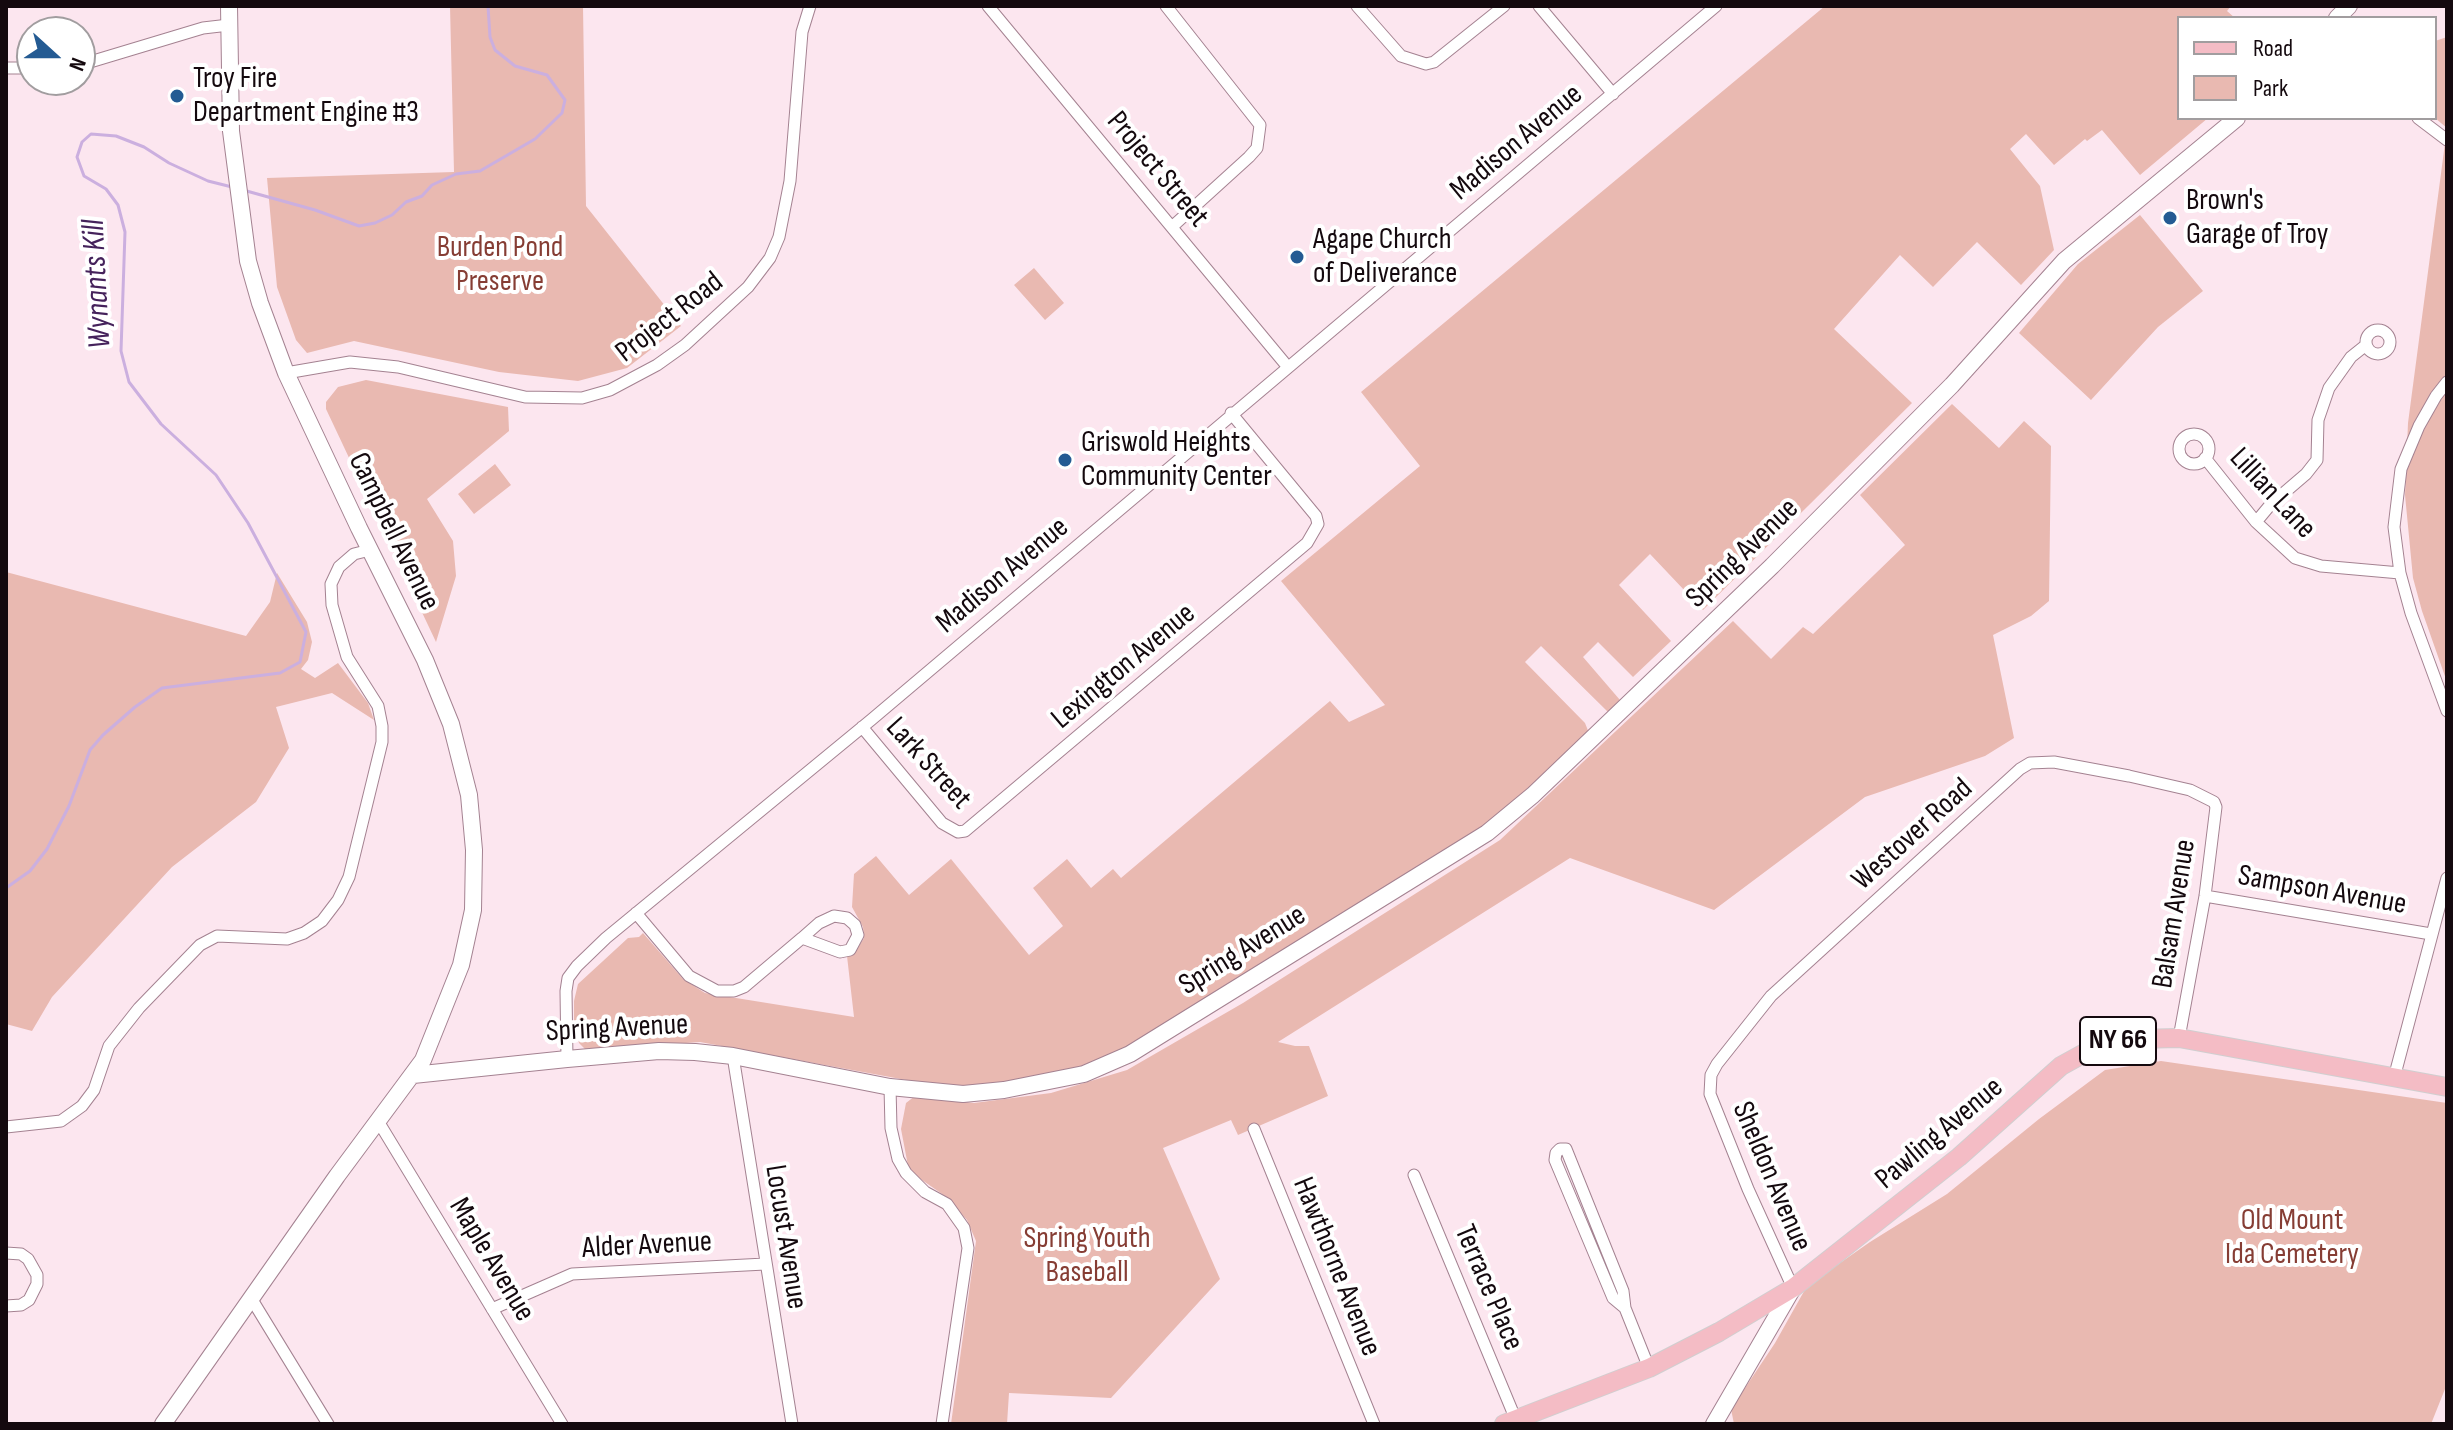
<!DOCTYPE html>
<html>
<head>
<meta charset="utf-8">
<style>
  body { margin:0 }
  #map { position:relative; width:2453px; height:1430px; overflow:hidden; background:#fce6ef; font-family:"Sofia Sans Condensed",sans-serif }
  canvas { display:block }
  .frame { position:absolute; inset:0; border:8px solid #14090e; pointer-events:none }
  .legend { position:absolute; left:2177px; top:16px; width:260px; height:104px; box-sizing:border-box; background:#fff; border:2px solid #a19d9f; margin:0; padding:10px 14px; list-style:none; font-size:24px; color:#14090e }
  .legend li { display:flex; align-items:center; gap:16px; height:40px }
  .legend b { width:40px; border:2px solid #a19d9f }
  .north { position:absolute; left:16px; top:16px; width:80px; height:80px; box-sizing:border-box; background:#fff; border:2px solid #a19d9f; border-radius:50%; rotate:111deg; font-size:22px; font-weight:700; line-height:32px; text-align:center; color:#14090e }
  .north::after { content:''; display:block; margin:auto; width:28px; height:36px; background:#245b93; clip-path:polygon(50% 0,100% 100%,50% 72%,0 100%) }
</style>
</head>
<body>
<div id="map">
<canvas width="2453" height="1430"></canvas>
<div class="frame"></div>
<ul class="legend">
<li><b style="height:10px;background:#f4bcc5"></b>Road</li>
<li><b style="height:22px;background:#e9b9b1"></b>Park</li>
</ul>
<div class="north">N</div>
</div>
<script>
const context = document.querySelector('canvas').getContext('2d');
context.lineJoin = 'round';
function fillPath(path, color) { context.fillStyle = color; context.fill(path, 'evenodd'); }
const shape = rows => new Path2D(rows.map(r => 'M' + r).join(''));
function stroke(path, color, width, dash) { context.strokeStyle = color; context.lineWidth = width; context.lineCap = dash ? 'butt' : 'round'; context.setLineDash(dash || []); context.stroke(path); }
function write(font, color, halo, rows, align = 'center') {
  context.font = font + ' "Sofia Sans Condensed",sans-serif'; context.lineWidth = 8; context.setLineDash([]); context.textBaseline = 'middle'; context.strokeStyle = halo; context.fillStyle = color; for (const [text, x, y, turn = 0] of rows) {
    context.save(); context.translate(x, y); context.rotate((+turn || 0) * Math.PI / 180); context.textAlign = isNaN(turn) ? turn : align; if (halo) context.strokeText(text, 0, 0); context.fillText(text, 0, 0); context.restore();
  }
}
fillPath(shape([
  [450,6,583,6,586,206,681,326,627,368,578,381,499,372,354,341,307,353,296,340,277,287,267,178,454,172],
  [1825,6,2231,6,2227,11,2235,18,2179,18,2179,118,2208,118,2140,175,2102,130,2087,141,2085,139,2054,165,2026,134,2010,149,2040,186,2054,250,2021,285,1977,242,1933,287,1900,255,1834,329,1912,403,1703,610,1650,554,1619,585,1671,641,1633,677,1598,642,1583,657,1620,700,1608,712,1541,646,1525,662,1585,723,1589,733,1487,826,1113,1057,1071,1072,1013,1082,961,1086,928,1084,700,1042,586,1050,579,1043,574,1025,574,1001,578,984,628,938,639,937,643,933,683,979,705,993,854,1017,847,956,854,954,864,938,863,927,852,907,854,874,876,856,909,895,951,859,1029,955,1063,926,1033,888,1067,859,1091,888,1113,869,1121,878,1330,701,1349,722,1385,705,1281,581,1420,466,1361,392],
  [2447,37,2447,682,2422,611,2413,578,2405,495,2408,423,2447,128,2435,118,2435,41],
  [2140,215,2203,291,2158,327,2091,400,2019,333,2078,264],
  [1034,268,1064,303,1045,320,1014,285],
  [366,380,508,407,509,431,427,499,453,541,456,576,436,642,326,409,326,402,338,387],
  [1952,404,1999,448,2024,421,2051,446,2049,601,2031,616,1993,635,2014,738,1985,756,1865,797,1714,910,1570,858,1278,1042,1295,1046,1309,1046,1328,1096,1238,1135,1231,1120,1163,1148,1220,1279,1111,1398,1009,1393,1007,1424,951,1424,976,1241,967,1220,945,1196,909,1171,901,1129,906,1103,915,1096,974,1103,1051,1093,1127,1070,1243,1003,1500,840,1733,621,1771,659,1803,627,1813,634,1905,545,1860,495],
  [495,464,511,485,474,514,458,494],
  [6,572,246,636,270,602,277,573,307,622,312,642,308,660,301,669,315,678,338,663,368,703,374,720,332,693,276,707,289,748,256,802,172,867,52,997,32,1031,6,1024],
  [2161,1061,2447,1103,2447,1384,2431,1424,1734,1424,1731,1409,1775,1343,1807,1286,1870,1242,1947,1194,2039,1119,2105,1070]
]), '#e9b9b1');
stroke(shape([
  [243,190,315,210,359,226,375,223,392,215,406,202,422,196,432,185,456,174,480,171,535,139,562,113,565,100,547,75,515,66,495,50,490,37,488,6],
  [6,888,30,871,47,849,69,806,90,750,103,735,135,707,162,688,280,673,300,662,306,632,248,523,216,475,161,424,129,382,121,351,125,232,118,205,106,189,84,176,77,157,82,142,91,134,116,136,144,147,169,163,208,181,232,187]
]), '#cbafdf', 3);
const street = shape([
  [988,6,1287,366],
  [1166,6,1260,125,1257,148,1249,157,1173,226],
  [1357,6,1401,56,1426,64,1434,62,1504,6],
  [1539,6,1613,94],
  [80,65,203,28,229,25],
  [6,68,32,68],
  [2418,118,2447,140],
  '2366 342a12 12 0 1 1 24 0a12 12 0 1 1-24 0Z',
  [286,373,350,362,398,367,525,397,582,398,610,390,657,365,685,345,748,287,770,258,779,237,790,181,802,32,810,6],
  [2447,382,2436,396,2419,426,2401,469,2394,527,2400,573,2411,613,2447,711],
  '2179 449a15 15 0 1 1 30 0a15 15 0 1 1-30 0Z',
  [2205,458,2256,522,2295,558,2321,566,2400,573],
  [2256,522,2271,504,2306,474,2317,460,2318,420,2329,388,2351,357,2366,345],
  [862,727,942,823,958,832,965,831,1307,543,1318,524,1316,516,1231,413],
  [2205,896,2431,934],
  [636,913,689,976,717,991,734,991,744,987,802,938],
  [834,916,847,918,855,925,858,935,850,950,840,952,802,938,819,923,834,916],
  [733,1056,792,1424],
  [567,1059,566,991,568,978,577,966,606,938,871,720,1716,6],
  [2394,1078,2447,878],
  [890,1087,891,1128,898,1159,906,1173,925,1192,947,1204,964,1228,968,1248,942,1424],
  [378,1121,562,1424],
  [6,1127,61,1121,82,1106,94,1090,109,1046,139,1008,200,945,217,936,287,939,304,933,322,921,338,900,349,877,382,742,382,726,378,706,347,657,332,605,331,584,339,567,354,554,370,550],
  [1254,1129,1374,1424],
  [1414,1175,1516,1420],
  [6,1253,21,1254,28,1259,37,1275,37,1284,29,1300,21,1305,6,1306],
  [1793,1288,1748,1189,1710,1094,1711,1075,1717,1064,1771,996,2020,769,2030,763,2054,762,2129,776,2190,790,2214,802,2216,807,2205,896,2179,1038],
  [251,1298,328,1424],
  [1625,1308,1613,1298,1555,1160,1556,1153,1560,1149,1566,1149,1623,1291,1625,1308,1649,1368],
  [492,1309,572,1274,765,1264]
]);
const secondary = shape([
  [2337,18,2349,6],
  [413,1075,567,1059,659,1051,695,1052,733,1056,890,1087,963,1094,1004,1090,1084,1074,1130,1054,1487,833,1533,795,1772,566,1952,385,2064,261,2237,118],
  [163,1424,337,1176,423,1060,461,965,473,910,474,850,469,795,451,724,425,660,359,528,286,373,260,303,248,261,231,131,229,6],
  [1714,1424,1793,1288]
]);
const primary = shape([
  [1504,1424,1649,1368,1719,1332,1793,1288,1959,1157,2061,1066,2090,1050,2114,1042,2134,1039,2179,1038,2447,1087]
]);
stroke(street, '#a48291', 13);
stroke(secondary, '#a48291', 18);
stroke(primary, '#d0cecf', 20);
stroke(street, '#fff', 11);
stroke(secondary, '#fff', 16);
stroke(primary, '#f4bcc5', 18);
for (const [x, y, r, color] of [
  [177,96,8,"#245b93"],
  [2170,218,8,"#245b93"],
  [1297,257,8,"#245b93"],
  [1065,460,8,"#245b93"]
]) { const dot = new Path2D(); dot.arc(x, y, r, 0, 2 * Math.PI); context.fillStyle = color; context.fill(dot); stroke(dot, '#fff', 3); }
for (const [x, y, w] of [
  [2118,1041,76]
]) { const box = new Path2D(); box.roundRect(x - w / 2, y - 24, w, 48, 6); context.fillStyle = '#fff'; context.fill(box); stroke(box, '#14090e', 2); }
write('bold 28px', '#14090e', null, [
  ["NY 66",2118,1041]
]);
write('30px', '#14090e', '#fff', [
  ["Troy Fire",193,79],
  ["Department Engine #3",193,113],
  ["Brown's",2186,201],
  ["Garage of Troy",2186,235],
  ["Agape Church",1313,240],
  ["of Deliverance",1313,274],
  ["Griswold Heights",1081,443],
  ["Community Center",1081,477]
], 'left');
write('30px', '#14090e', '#fff', [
  ["Madison Avenue",1517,143,-40],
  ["Project Street",1157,170,50],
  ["Project Road",670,318,-38],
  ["Lillian Lane",2272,494,47],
  ["Campbell Avenue",393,532,64],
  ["Spring Avenue",1743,554,-44],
  ["Madison Avenue",1003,576,-40],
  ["Lexington Avenue",1124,667,-40],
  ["Lark Street",928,764,48],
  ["Westover Road",1913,835,-42],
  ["Sampson Avenue",2322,891,10],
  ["Balsam Avenue",2175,914,-81],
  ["Spring Avenue",1243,951,-32],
  ["Spring Avenue",617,1029,-3],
  ["Pawling Avenue",1940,1134,-40],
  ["Sheldon Avenue",1771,1177,67],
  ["Locust Avenue",785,1237,81],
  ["Alder Avenue",647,1246,-3],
  ["Maple Avenue",491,1260,59],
  ["Hawthorne Avenue",1336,1267,68],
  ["Terrace Place",1488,1288,67]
]);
write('30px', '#863d34', '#fff', [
  ["Burden Pond",500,248],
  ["Preserve",500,282],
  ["Old Mount",2292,1221],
  ["Ida Cemetery",2292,1255],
  ["Spring Youth",1087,1239],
  ["Baseball",1087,1273]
]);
write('italic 32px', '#45225b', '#fff', [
  ["Wynants Kill",98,284,-93]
]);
</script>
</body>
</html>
